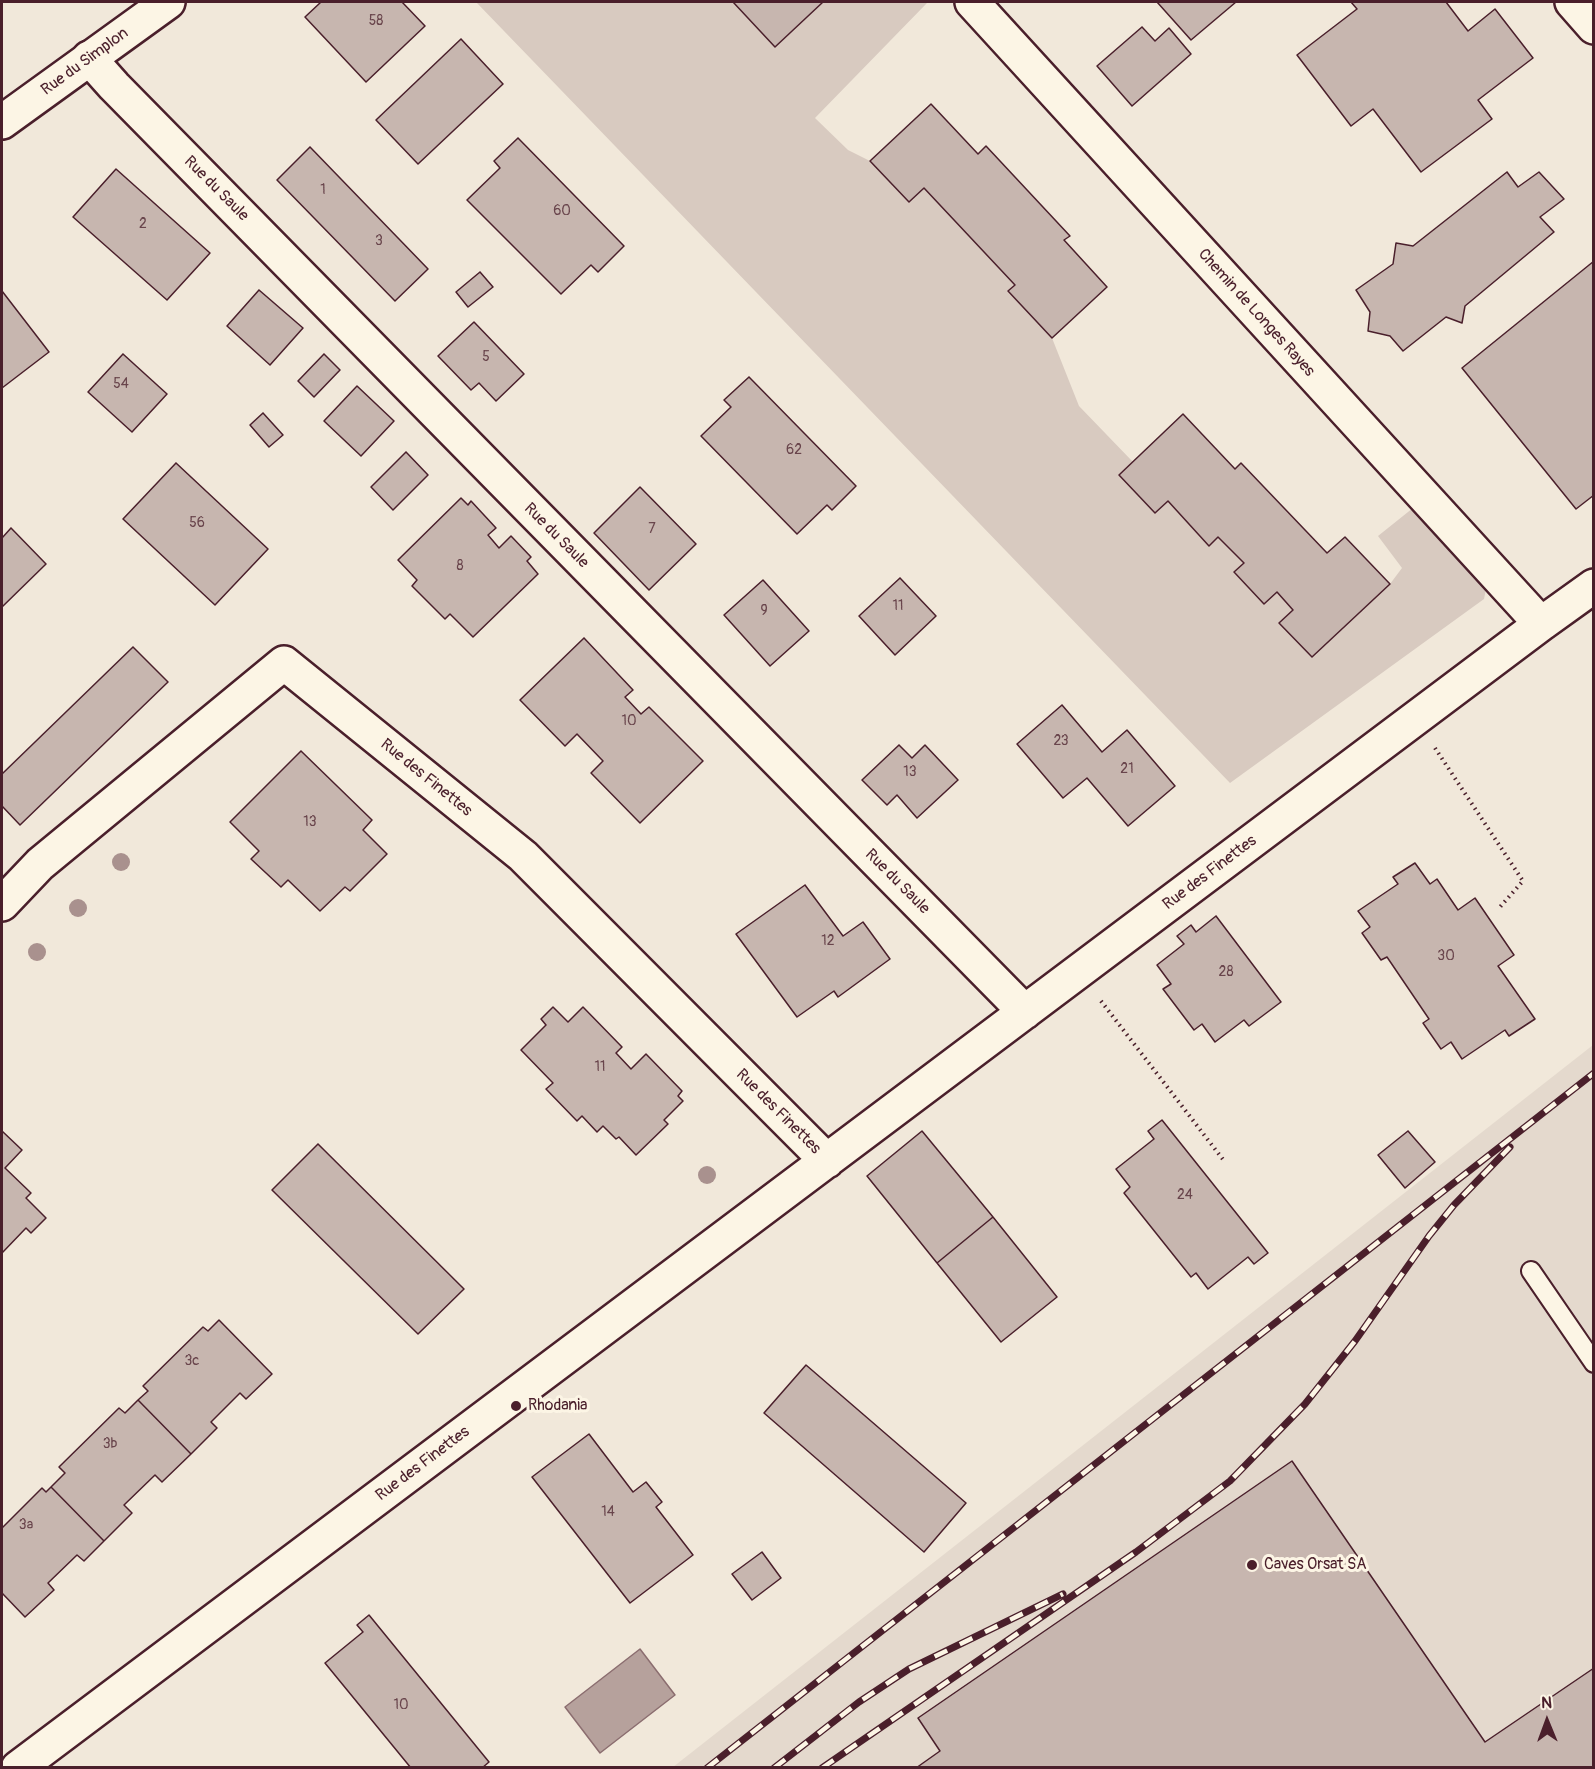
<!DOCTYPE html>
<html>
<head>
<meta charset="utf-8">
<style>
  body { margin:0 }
  #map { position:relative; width:1595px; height:1769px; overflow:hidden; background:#f1e8da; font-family:Pangolin,sans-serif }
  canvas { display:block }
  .frame { position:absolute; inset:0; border:3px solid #4a1f2b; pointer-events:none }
  .north { position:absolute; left:1517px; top:1691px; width:60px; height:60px; -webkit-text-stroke:4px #fcf5e5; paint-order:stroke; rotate:359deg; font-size:16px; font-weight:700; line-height:24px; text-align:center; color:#4a1f2b }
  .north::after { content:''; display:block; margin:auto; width:21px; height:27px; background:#4a1f2b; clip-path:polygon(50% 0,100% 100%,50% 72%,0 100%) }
</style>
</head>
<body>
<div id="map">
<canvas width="1595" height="1769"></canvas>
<div class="frame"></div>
<div class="north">N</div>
</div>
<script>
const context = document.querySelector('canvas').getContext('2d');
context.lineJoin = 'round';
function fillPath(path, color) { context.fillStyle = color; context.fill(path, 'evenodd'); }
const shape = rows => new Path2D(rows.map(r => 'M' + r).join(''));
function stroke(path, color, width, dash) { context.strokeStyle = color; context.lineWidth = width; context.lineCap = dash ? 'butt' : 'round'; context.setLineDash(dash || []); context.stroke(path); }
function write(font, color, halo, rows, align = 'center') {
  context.font = font + ' Pangolin,sans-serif'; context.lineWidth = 6; context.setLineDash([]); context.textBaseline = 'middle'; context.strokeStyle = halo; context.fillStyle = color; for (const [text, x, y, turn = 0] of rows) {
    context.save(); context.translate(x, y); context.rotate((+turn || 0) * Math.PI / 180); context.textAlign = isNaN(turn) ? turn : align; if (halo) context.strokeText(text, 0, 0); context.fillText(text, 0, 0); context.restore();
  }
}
fillPath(shape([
  [1593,1045,1593,1767,673,1767]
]), '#e4d9cd');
fillPath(shape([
  [476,2,926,2,927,3,815,118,848,150,870,161,909,202,924,188,1015,285,1008,291,1052,338,1079,406,1133,462,1119,475,1155,513,1168,501,1209,545,1218,537,1244,563,1234,573,1264,604,1277,592,1293,610,1279,623,1312,657,1390,584,1402,568,1378,536,1413,508,1486,589,1484,599,1230,783]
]), '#d8cac0');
const water = shape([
  [640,1649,675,1695,600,1753,565,1707,640,1649]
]);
fillPath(water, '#b6a19c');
stroke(water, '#8b6d6f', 1.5);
const building = shape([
  [321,2,402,2,425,26,366,82,305,17,321,2],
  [733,2,823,2,775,47,733,2],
  [1157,2,1236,2,1191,40,1157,2],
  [1351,2,1446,2,1468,31,1495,9,1533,58,1478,100,1492,119,1421,172,1373,109,1351,126,1297,55,1357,9,1351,2],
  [1142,27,1155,41,1169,28,1191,54,1132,106,1097,66,1142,27],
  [461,39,503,84,418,164,376,120,461,39],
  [931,104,978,154,986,146,1070,236,1064,240,1107,287,1052,338,1008,291,1015,285,924,188,909,202,870,161,931,104],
  [518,138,624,246,598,272,591,265,561,294,467,200,500,168,494,161,518,138],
  [310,147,428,269,395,301,277,180,310,147],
  [116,169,210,253,167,300,73,217,116,169],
  [1507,172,1518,187,1539,172,1564,199,1540,217,1554,232,1465,306,1462,323,1446,317,1403,351,1390,336,1368,331,1370,312,1356,290,1393,264,1396,243,1413,246,1507,172],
  [1594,261,1594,495,1576,509,1462,368,1594,261],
  [480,272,493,287,468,307,456,292,480,272],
  [259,290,303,328,270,365,227,326,259,290],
  [2,291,49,352,2,388,2,291],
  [474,322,524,374,496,401,479,383,471,390,438,356,474,322],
  [123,354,167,394,132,432,88,392,123,354],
  [324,354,340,370,314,397,298,381,324,354],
  [749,377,856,486,832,510,827,505,797,534,701,436,731,407,724,400,749,377],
  [357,386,394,421,361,456,324,421,357,386],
  [263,413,283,435,269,447,250,425,263,413],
  [1183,414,1235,469,1241,463,1327,553,1345,537,1390,584,1312,657,1279,623,1293,610,1277,592,1264,604,1234,572,1244,563,1218,537,1209,546,1168,501,1155,513,1119,475,1183,414],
  [406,452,428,475,393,510,371,487,406,452],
  [176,463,268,549,215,605,123,519,176,463],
  [640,487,696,544,649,590,594,533,640,487],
  [461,498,468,505,471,501,496,528,488,535,499,548,511,536,531,557,527,561,538,574,473,637,450,614,445,619,412,586,417,580,398,560,461,498],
  [11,528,46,564,2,607,2,538,11,528],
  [900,578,936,616,895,655,859,616,900,578],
  [763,580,809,631,770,666,724,615,763,580],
  [584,638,633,690,625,697,641,714,649,707,703,761,640,823,591,773,603,761,577,734,565,746,520,700,584,638],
  [133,647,168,682,20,825,2,806,2,774,133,647],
  [1062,705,1102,752,1127,730,1175,786,1128,826,1087,778,1063,798,1017,744,1062,705],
  [899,745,912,758,925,745,958,780,917,818,897,795,887,805,862,780,899,745],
  [301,751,372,820,363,830,387,854,350,891,345,887,320,911,288,880,281,887,251,859,259,851,230,822,301,751],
  [1415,863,1430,884,1437,879,1458,910,1475,898,1514,955,1498,966,1535,1019,1509,1036,1505,1030,1462,1059,1451,1042,1441,1049,1423,1023,1429,1019,1387,957,1381,960,1362,933,1370,927,1358,911,1398,884,1393,877,1415,863],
  [805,885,843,936,863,922,890,959,838,997,834,991,797,1017,736,934,805,885],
  [1216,916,1281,1002,1249,1026,1244,1020,1215,1042,1202,1024,1194,1030,1163,989,1171,984,1157,965,1184,944,1177,936,1191,925,1196,932,1216,916],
  [553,1007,568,1022,583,1007,622,1047,616,1053,631,1069,646,1054,682,1091,678,1096,683,1101,664,1120,668,1124,636,1155,619,1137,616,1139,603,1126,597,1132,582,1116,577,1121,546,1089,553,1083,521,1050,546,1025,541,1019,553,1007],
  [1162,1120,1268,1253,1254,1264,1248,1257,1208,1289,1196,1273,1191,1277,1124,1193,1130,1187,1116,1169,1154,1139,1148,1131,1162,1120],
  [2,1131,22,1150,5,1168,31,1193,26,1198,46,1218,31,1233,26,1228,2,1253,2,1131],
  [922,1131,993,1217,937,1263,867,1176,922,1131],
  [1408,1131,1435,1162,1405,1188,1378,1155,1408,1131],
  [318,1144,464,1289,418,1334,272,1190,318,1144],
  [993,1217,1057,1297,1001,1342,937,1263,993,1217],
  [219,1320,272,1374,246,1399,240,1393,211,1422,217,1428,191,1454,138,1400,148,1391,143,1386,203,1327,208,1331,219,1320],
  [806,1365,966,1503,924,1552,764,1413,806,1365],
  [138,1400,191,1454,162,1482,155,1475,124,1505,132,1513,104,1541,51,1487,65,1473,59,1467,119,1408,125,1413,138,1400],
  [589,1434,633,1492,646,1482,662,1502,656,1507,693,1555,630,1603,532,1477,589,1434],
  [1292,1461,1485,1742,1594,1668,1594,1768,916,1768,940,1751,918,1718,1292,1461],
  [51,1487,104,1541,84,1561,77,1555,48,1583,54,1590,25,1617,2,1593,2,1528,42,1488,46,1492,51,1487],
  [762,1552,781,1578,752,1600,732,1574,762,1552],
  [369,1615,489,1762,482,1768,411,1768,325,1663,363,1632,357,1625,369,1615]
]);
fillPath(building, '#c7b6af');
stroke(building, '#4a1f2b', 1.5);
const lane = shape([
  [1531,1271,1594,1363]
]);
const street = shape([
  [972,2,1541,624],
  [1572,2,1594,27],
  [89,58,114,86,1025,1012],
  [2,904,40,864,284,663,523,856,827,1161],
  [18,1768,1541,624,1594,586]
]);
const primary = shape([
  [2,122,168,2]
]);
stroke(lane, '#4a1f2b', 22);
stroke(street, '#4a1f2b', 38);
stroke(primary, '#4a1f2b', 38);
stroke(shape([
  [1435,748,1523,881,1500,907],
  [1101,1001,1225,1162]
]), '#4a1f2b', 4, [1.5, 4.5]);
stroke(lane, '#fcf5e5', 18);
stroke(street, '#fcf5e5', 33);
stroke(primary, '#fcf5e5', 33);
const rail = shape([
  [707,1768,1594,1073],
  [774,1768,859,1702,909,1669,1063,1594],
  [822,1768,1136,1552,1230,1481,1305,1404,1355,1341,1429,1236,1454,1205,1510,1147]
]);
stroke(rail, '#4a1f2b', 7);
stroke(rail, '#fcf5e5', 4.5, [14]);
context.fillStyle = '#a9918e';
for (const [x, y] of [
  [121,862],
  [78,908],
  [37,952],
  [707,1175]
]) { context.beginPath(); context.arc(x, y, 9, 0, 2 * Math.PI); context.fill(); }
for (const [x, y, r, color] of [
  [516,1406,6,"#4a1f2b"],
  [1252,1565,6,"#4a1f2b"]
]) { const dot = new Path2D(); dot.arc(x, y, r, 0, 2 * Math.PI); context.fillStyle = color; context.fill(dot); stroke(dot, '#fcf5e5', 2); }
write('14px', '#69454c', null, [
  ["58",376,21],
  ["1",323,190],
  ["60",562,211],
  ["2",143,224],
  ["3",379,241],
  ["5",486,357],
  ["54",121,384],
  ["62",794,450],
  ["56",197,523],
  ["7",652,529],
  ["8",460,566],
  ["11",898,606],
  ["9",764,611],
  ["10",629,721],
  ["23",1061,741],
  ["21",1127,769],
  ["13",910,772],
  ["13",310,822],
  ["12",828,941],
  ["30",1446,956],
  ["28",1226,972],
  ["11",600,1067],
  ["24",1185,1195],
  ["3c",192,1361],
  ["3b",110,1444],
  ["14",608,1512],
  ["3a",26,1525],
  ["10",401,1705]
]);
write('16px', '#4a1f2b', '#fcf5e5', [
  ["Rue du Simplon",85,62,-36],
  ["Rue du Saule",216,189,45],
  ["Chemin de Longes Rayes",1256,313,48],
  ["Rue du Saule",556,536,45],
  ["Rue des Finettes",426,778,39],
  ["Rue des Finettes",1210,873,-37],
  ["Rue du Saule",897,882,45],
  ["Rue des Finettes",778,1112,45],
  ["Rue des Finettes",423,1464,-37]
]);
write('16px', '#4a1f2b', '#fcf5e5', [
  ["Rhodania",528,1406],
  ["Caves Orsat SA",1264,1565]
], 'left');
</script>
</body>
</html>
